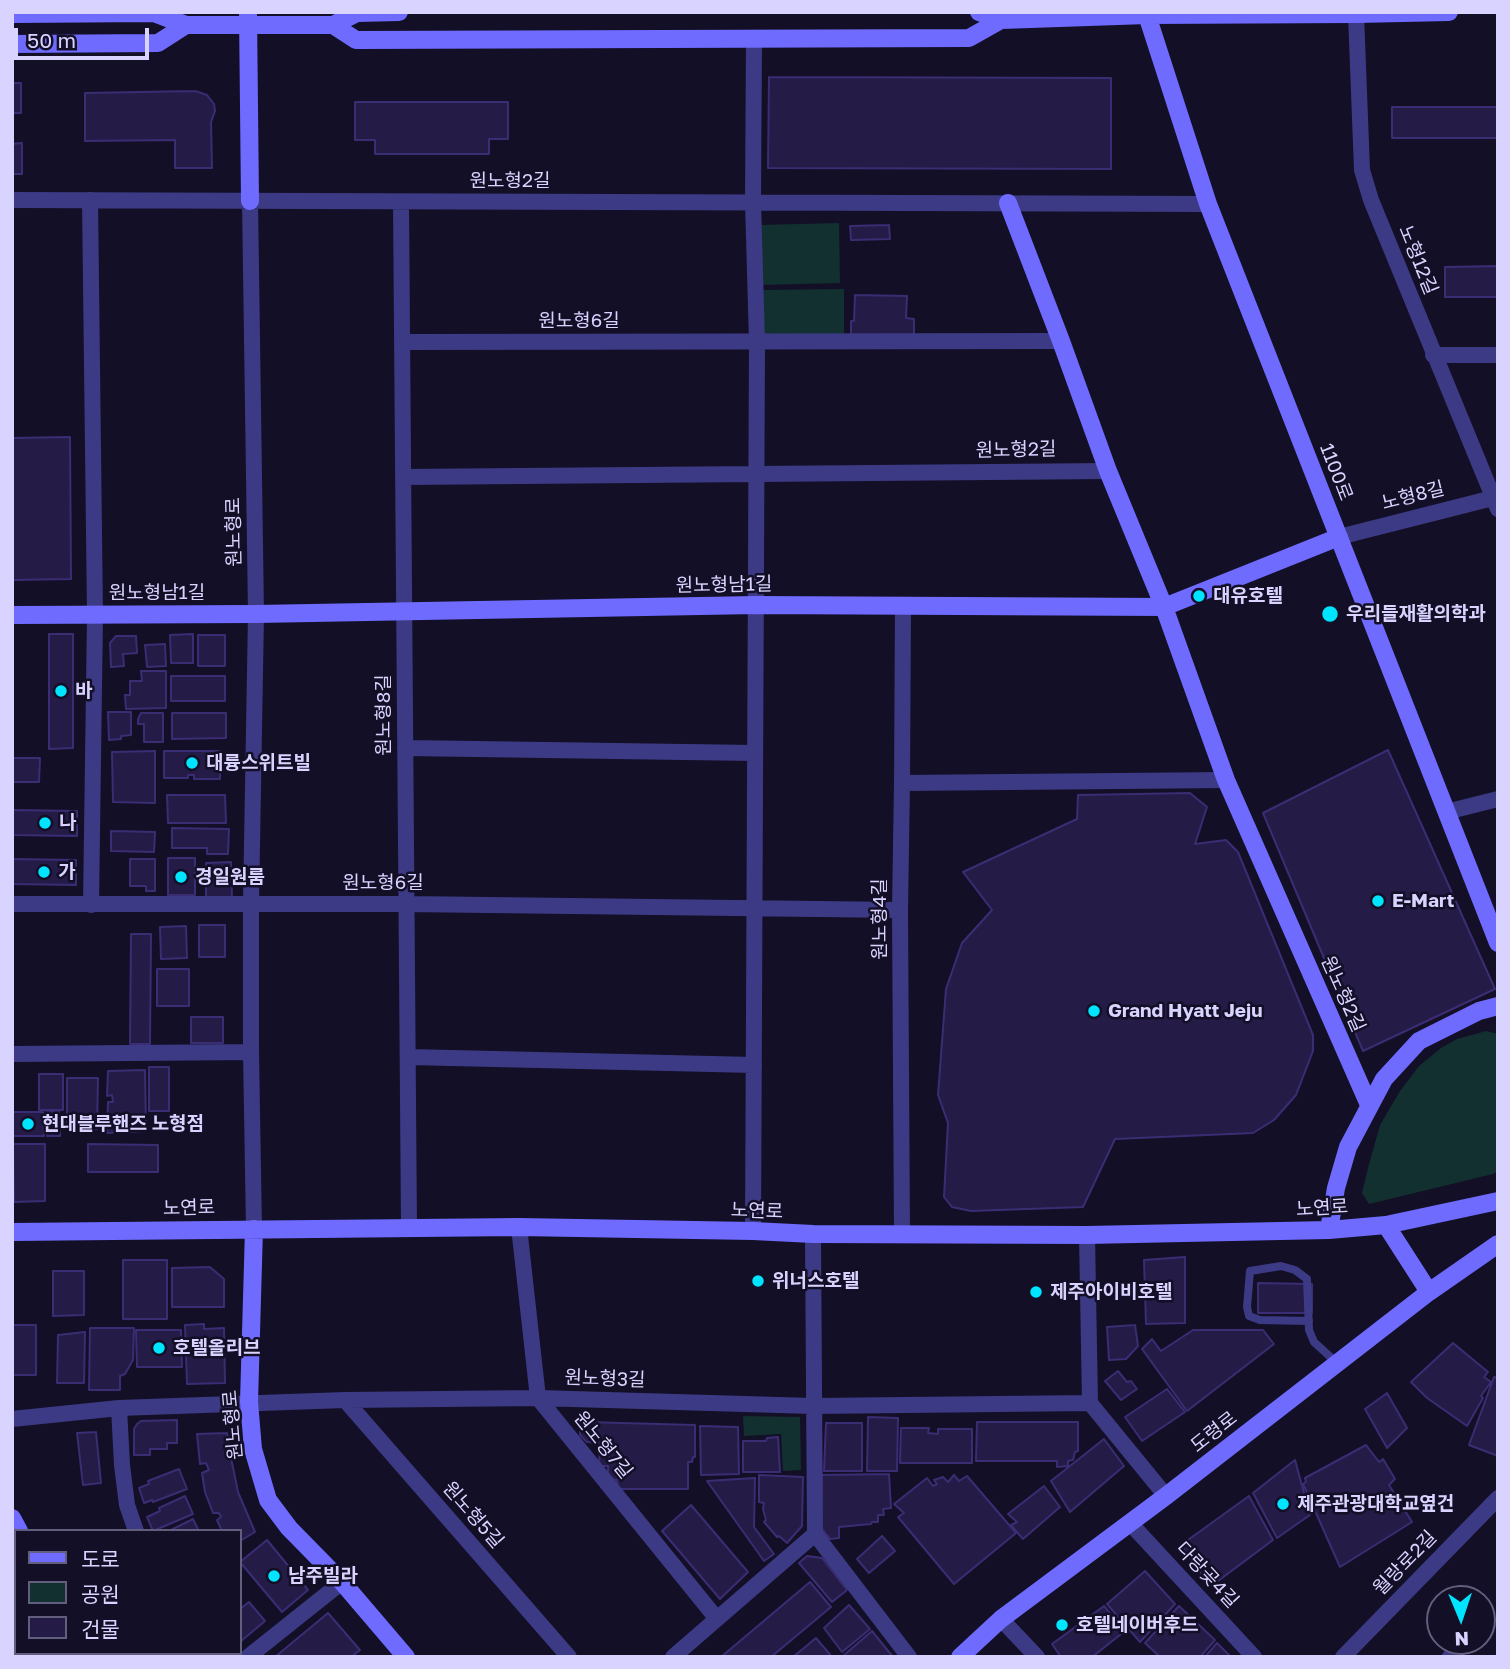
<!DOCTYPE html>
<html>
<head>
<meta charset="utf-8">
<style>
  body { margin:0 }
  #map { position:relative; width:1510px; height:1669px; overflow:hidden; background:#130f26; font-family:"Golos Text","Noto Sans KR",sans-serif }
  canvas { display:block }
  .frame { position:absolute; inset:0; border:14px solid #d9d4ff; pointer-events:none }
  .legend { position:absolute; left:14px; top:1529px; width:228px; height:126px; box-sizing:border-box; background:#130f26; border:2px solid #625e7d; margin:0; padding:9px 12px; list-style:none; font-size:21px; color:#d9d4ff }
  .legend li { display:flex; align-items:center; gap:14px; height:35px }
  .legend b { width:35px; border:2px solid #625e7d }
  .north { position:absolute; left:1426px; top:1585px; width:70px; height:70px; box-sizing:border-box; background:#130f26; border:2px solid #625e7d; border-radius:50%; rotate:178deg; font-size:19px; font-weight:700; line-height:28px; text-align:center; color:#d9d4ff }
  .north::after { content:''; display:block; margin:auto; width:24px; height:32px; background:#00e5ff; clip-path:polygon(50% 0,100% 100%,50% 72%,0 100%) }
  .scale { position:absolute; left:14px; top:28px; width:135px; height:32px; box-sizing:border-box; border:4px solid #d9d4ff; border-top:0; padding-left:9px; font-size:21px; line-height:24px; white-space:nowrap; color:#d9d4ff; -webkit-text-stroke:5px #130f26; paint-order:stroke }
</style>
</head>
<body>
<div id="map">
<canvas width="1510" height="1669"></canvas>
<div class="frame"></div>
<ul class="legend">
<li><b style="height:9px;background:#6f6bff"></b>도로</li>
<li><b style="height:19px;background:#12302f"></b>공원</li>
<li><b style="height:19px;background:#241b47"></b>건물</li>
</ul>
<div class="north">N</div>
<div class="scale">50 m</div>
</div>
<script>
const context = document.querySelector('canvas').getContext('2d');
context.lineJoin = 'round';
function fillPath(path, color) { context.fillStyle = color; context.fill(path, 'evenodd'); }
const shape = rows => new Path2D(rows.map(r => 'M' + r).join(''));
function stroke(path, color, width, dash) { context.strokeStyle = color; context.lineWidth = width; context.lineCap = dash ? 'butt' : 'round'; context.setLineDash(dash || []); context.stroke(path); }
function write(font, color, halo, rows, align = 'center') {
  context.font = font + ' "Golos Text","Noto Sans KR",sans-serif'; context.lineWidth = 5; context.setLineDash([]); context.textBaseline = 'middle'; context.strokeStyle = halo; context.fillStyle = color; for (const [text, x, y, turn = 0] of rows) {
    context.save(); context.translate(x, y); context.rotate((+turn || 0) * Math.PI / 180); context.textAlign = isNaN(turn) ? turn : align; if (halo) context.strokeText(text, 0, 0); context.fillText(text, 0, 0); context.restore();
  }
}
fillPath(shape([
  [839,223,840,283,760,285,759,225],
  [844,289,844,335,763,336,762,290],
  [1486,1031,1498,1034,1498,1171,1493,1174,1369,1204,1362,1193,1368,1168,1380,1125,1400,1091,1419,1066,1441,1048,1457,1039],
  [743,1416,800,1417,801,1470,783,1471,781,1434,744,1436]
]), '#12302f');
stroke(shape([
  [12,1577,16,1584],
  [50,1653,52,1657]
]), '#0c2248', 32);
const building = shape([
  [769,77,1111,78,1111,169,768,168,769,77],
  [12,83,21,83,21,113,12,113,12,83],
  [195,91,207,95,214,104,215,111,211,122,212,168,175,168,175,140,85,141,85,93,195,91],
  [355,102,508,102,508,139,489,139,489,154,375,154,375,140,355,140,355,102],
  [1392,107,1498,107,1498,138,1392,138,1392,107],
  [22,143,22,174,12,174,12,144,22,143],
  [889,225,890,239,851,240,850,226,889,225],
  [1498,266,1498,297,1445,297,1445,267,1498,266],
  [855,295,907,296,906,318,914,319,914,337,851,336,851,321,854,321,855,295],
  [70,437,71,579,12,580,12,438,70,437],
  [49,634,73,634,73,748,49,749,49,634],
  [193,634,193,663,171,663,170,635,193,634],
  [198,635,225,635,225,666,198,666,198,635],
  [116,636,136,636,137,653,123,654,124,666,111,667,110,643,116,636],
  [165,644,166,666,147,667,145,645,165,644],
  [141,671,166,671,166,708,126,709,125,695,130,695,130,681,142,681,141,671],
  [171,676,225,676,225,701,171,701,171,676],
  [108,712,131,712,131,735,121,736,121,739,109,740,108,712],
  [141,713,163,713,163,742,144,742,144,724,138,724,138,719,141,713],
  [172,713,226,713,226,738,172,739,172,713],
  [1388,750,1495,989,1363,1051,1263,813,1388,750],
  [155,751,155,803,113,802,112,752,155,751],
  [164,751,220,751,220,779,194,779,194,775,188,775,188,778,164,778,164,751],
  [12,758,40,758,39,782,12,782,12,758],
  [1190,793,1207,807,1195,844,1226,840,1238,852,1313,1035,1313,1051,1296,1095,1274,1120,1253,1133,1115,1139,1083,1207,971,1211,952,1207,944,1197,948,1123,938,1095,946,989,962,943,992,910,963,872,1077,819,1078,795,1190,793],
  [167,795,225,795,226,823,168,823,167,795],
  [12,810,77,811,77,836,12,835,12,810],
  [172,828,229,829,228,854,207,854,207,848,172,848,172,828],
  [111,831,155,832,154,852,111,851,111,831],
  [168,858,195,858,195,895,168,895,168,858],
  [12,859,76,860,76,885,12,884,12,859],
  [130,859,155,859,155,891,146,891,146,886,130,886,130,859],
  [231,862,232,900,206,901,206,863,231,862],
  [199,925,225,925,225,957,199,957,199,925],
  [186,926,187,958,161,959,160,927,186,926],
  [131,934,151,934,150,1044,130,1044,131,934],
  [157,969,189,969,189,1006,157,1006,157,969],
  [191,1017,223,1017,223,1043,191,1043,191,1017],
  [149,1067,169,1067,169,1111,149,1111,149,1067],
  [145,1070,146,1131,107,1133,108,1102,113,1102,112,1095,107,1096,108,1071,145,1070],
  [39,1074,63,1074,63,1110,39,1110,39,1074],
  [67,1078,98,1078,97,1129,67,1128,67,1078],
  [59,1111,60,1136,47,1136,46,1112,59,1111],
  [12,1112,43,1112,44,1136,12,1136,12,1112],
  [13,1144,45,1144,45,1201,14,1202,13,1144],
  [88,1144,158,1145,158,1172,88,1172,88,1144],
  [1185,1257,1185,1323,1146,1324,1144,1260,1185,1257],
  [123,1260,167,1260,167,1319,123,1319,123,1260],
  [210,1267,224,1279,224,1307,172,1307,172,1268,210,1267],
  [53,1271,84,1271,84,1315,53,1316,53,1271],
  [1258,1283,1312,1284,1312,1313,1258,1313,1258,1283],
  [204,1324,204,1329,224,1328,225,1383,187,1384,185,1325,204,1324],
  [12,1325,36,1325,36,1375,12,1375,12,1325],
  [1135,1325,1138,1346,1126,1359,1109,1360,1107,1327,1135,1325],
  [90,1328,134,1328,133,1360,125,1374,120,1376,120,1390,89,1390,90,1328],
  [136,1330,181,1330,182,1367,137,1367,136,1330],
  [1193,1330,1263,1330,1274,1344,1187,1411,1142,1349,1152,1339,1161,1351,1193,1330],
  [85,1332,84,1383,57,1383,58,1335,85,1332],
  [1453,1343,1488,1372,1484,1377,1491,1382,1481,1396,1483,1398,1467,1426,1427,1398,1411,1382,1453,1343],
  [1118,1371,1127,1382,1131,1381,1137,1389,1121,1400,1105,1381,1118,1371],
  [1494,1377,1498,1378,1498,1456,1469,1445,1494,1377],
  [1167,1389,1185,1412,1142,1441,1125,1417,1167,1389],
  [1387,1393,1407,1428,1387,1448,1365,1409,1387,1393],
  [868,1417,898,1418,897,1471,867,1471,868,1417],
  [177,1420,177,1443,167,1443,167,1449,150,1449,150,1455,134,1455,134,1429,137,1424,141,1421,177,1420],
  [586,1422,695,1425,695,1457,693,1457,692,1462,688,1462,688,1489,618,1489,617,1480,608,1479,608,1466,599,1466,600,1443,587,1442,580,1435,580,1426,586,1422],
  [977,1422,1078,1422,1078,1451,1075,1452,1073,1460,1068,1461,1068,1466,1057,1467,1057,1461,976,1461,977,1422],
  [826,1423,862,1423,862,1471,824,1471,826,1423],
  [700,1426,738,1427,739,1474,701,1475,700,1426],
  [901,1428,929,1428,928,1433,938,1434,938,1429,972,1429,972,1463,900,1463,901,1428],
  [96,1432,101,1483,83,1485,77,1433,96,1432],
  [227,1433,229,1448,238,1492,255,1532,240,1541,240,1531,222,1531,217,1520,221,1517,219,1513,213,1513,205,1492,202,1473,209,1470,206,1463,200,1464,197,1434,227,1433],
  [778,1437,780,1472,743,1472,743,1441,766,1441,767,1438,778,1437],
  [1104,1439,1124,1466,1070,1512,1051,1481,1104,1439],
  [1366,1445,1379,1462,1383,1459,1395,1479,1389,1485,1412,1522,1340,1567,1303,1484,1306,1482,1305,1478,1366,1445],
  [1295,1460,1310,1515,1277,1538,1253,1493,1295,1460],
  [179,1469,187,1489,153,1502,152,1500,144,1503,139,1488,149,1484,148,1481,179,1469],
  [889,1474,891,1508,883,1509,884,1515,878,1515,878,1522,872,1522,871,1524,839,1527,839,1538,830,1539,821,1528,822,1475,889,1474],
  [759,1475,803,1477,802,1526,787,1543,779,1536,777,1537,764,1522,766,1520,763,1509,764,1503,759,1502,759,1475],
  [954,1475,959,1481,967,1476,1016,1533,954,1584,898,1517,904,1513,894,1504,927,1478,933,1486,937,1484,934,1480,943,1477,948,1482,954,1475],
  [755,1478,754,1527,774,1554,764,1561,707,1481,755,1478],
  [1044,1486,1060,1507,1023,1539,1011,1525,1017,1522,1008,1514,1044,1486],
  [185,1496,193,1514,153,1531,147,1517,160,1511,159,1508,185,1496],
  [1249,1496,1273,1540,1210,1587,1181,1545,1249,1496],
  [691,1505,748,1572,720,1599,662,1531,691,1505],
  [193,1519,199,1531,169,1531,193,1519],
  [882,1536,895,1551,869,1573,857,1559,882,1536],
  [267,1540,308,1590,282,1612,240,1562,267,1540],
  [807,1556,822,1558,847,1590,832,1602,799,1563,807,1556],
  [1145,1571,1175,1604,1140,1642,1107,1604,1145,1571],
  [810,1582,831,1607,771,1657,721,1657,810,1582],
  [249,1602,265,1621,240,1642,240,1609,249,1602],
  [849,1605,870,1629,842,1652,824,1628,849,1605],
  [1104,1606,1125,1631,1092,1657,1061,1657,1052,1644,1104,1606],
  [1179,1606,1215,1640,1200,1657,1160,1657,1145,1643,1179,1606],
  [328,1613,360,1650,351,1657,275,1657,328,1613],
  [872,1631,893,1657,844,1657,843,1656,872,1631],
  [816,1638,832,1657,793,1657,816,1638],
  [1217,1643,1231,1657,1205,1657,1217,1643]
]);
fillPath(building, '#241b47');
stroke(building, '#3b2d73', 2);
stroke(shape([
  [1309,1321,1260,1320,1249,1316,1247,1307,1250,1271,1281,1266,1295,1270,1307,1279,1309,1330,1314,1342,1337,1363]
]), '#3d3a85', 8);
stroke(shape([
  [1356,14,1362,170,1371,200,1498,509],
  [12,200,1208,204],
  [90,200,95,615,91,905],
  [250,201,256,614,251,903,251,1052,254,1229],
  [401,202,409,1228],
  [402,342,1061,341],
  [1433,355,1498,355],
  [403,477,1108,471],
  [1339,537,1493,498,1498,498],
  [405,748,755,753],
  [902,783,1226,780],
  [1446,812,1498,799],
  [12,904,406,904,900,910],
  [12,1054,251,1052],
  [408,1057,754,1065],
  [519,1227,538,1398,717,1619],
  [753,1231,757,342,753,202,754,39],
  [813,1234,815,1534,909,1657],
  [902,1234,900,910,902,783,903,605],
  [1087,1235,1090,1403],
  [345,1400,569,1657],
  [119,1408,122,1465,127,1505,136,1531],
  [12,1419,119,1408,345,1400,538,1398,813,1406,1090,1403,1166,1496],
  [1130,1523,1254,1657],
  [1001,1619,1037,1657],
  [12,1639,16,1646],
  [217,1653,220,1657],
  [248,1657,342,1582],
  [673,1657,815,1534],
  [1343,1657,1498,1498],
  [1450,1657,1462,1646]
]), '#3d3a85', 16);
stroke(shape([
  [248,12,250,201],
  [979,12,1001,20,1147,15,1356,14,1449,12],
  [1146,12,1208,204,1498,943],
  [12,14,154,13,186,25,333,25,357,13,399,12],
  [333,25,356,40,969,38,1001,20],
  [12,44,158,43,186,25],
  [1008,203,1061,341,1108,471,1164,607,1226,780,1369,1105],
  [12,615,256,614,756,605,1164,607,1339,537],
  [1386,1225,1429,1292],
  [254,1229,249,1402,253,1449,268,1500,289,1528,342,1582,406,1657],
  [1329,1230,1336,1188,1348,1147,1384,1079,1419,1041,1479,1011,1498,1006],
  [12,1232,519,1227,753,1231,813,1234,1087,1235,1329,1230,1386,1225,1498,1201],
  [12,1518,19,1531],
  [82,1653,83,1657],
  [960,1657,1001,1619,1166,1496,1429,1292,1498,1244]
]), '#6f6bff', 18);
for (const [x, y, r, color] of [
  [1199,596,7,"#00e5ff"],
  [1330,614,9,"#00e5ff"],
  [61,691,7,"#00e5ff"],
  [192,763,7,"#00e5ff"],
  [45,823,7,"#00e5ff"],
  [44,872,7,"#00e5ff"],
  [181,877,7,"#00e5ff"],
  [1378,901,7,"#00e5ff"],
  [1094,1011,7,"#00e5ff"],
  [28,1124,7,"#00e5ff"],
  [758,1281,7,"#00e5ff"],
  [1036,1292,7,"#00e5ff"],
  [159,1348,7,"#00e5ff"],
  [1283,1504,7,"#00e5ff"],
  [274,1576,7,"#00e5ff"],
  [1062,1625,7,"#00e5ff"]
]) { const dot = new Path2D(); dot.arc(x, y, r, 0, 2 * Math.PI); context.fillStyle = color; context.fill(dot); stroke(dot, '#130f26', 2.5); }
write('19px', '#d9d4ff', '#130f26', [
  ["원노형2길",510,181],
  ["노형12길",1418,260,68],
  ["원노형6길",579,321],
  ["원노형2길",1016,450,-1],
  ["1100로",1336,472,69],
  ["노형8길",1413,496,-14],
  ["원노형로",234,532,-91],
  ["원노형남1길",724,585,-1],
  ["원노형남1길",157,593],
  ["원노형8길",384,715,-90],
  ["원노형6길",383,883],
  ["원노형4길",880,919,-90],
  ["원노형2길",1343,994,66],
  ["노연로",189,1208,-1],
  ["노연로",1322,1208,-3],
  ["노연로",757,1211,2],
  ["원노형3길",605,1379,2],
  ["원노형로",233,1425,-95],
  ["도령로",1214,1432,-38],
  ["원노형7길",603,1445,51],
  ["원노형5길",473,1515,49],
  ["월랑로2길",1405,1563,-46],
  ["다랑곶4길",1207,1575,47]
]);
write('bold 19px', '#d9d4ff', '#130f26', [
  ["대유호텔",1213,596],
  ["우리들재활의학과",1346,614],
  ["바",75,691],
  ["대륭스위트빌",206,763],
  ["나",59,823],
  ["가",58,872],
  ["경일원룸",195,877],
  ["E-Mart",1392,901],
  ["Grand Hyatt Jeju",1108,1011],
  ["현대블루핸즈 노형점",42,1124],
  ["위너스호텔",772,1281],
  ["제주아이비호텔",1050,1292],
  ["호텔올리브",173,1348],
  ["제주관광대학교옆건",1297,1504],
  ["남주빌라",288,1576],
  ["호텔네이버후드",1076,1625]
], 'left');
</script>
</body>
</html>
